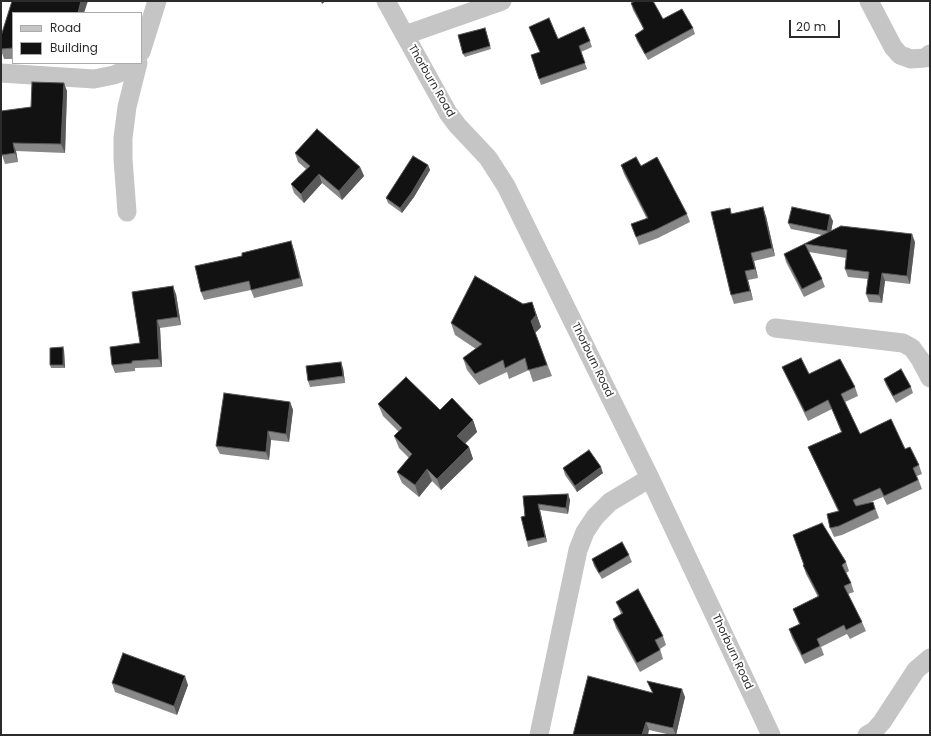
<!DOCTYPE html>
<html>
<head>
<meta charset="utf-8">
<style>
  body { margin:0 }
  #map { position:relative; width:931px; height:736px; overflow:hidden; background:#fff; font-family:Poppins,sans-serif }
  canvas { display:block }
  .frame { position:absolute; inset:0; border:2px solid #2b2b2b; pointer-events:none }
  .legend { position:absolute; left:12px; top:12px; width:130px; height:52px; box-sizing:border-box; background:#fff; border:1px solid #aaa; margin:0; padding:5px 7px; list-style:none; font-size:12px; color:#2b2b2b }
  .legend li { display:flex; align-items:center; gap:8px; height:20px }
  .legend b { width:20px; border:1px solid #aaa }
  .scale { position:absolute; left:789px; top:20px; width:51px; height:18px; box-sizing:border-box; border:2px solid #2b2b2b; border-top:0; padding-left:5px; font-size:12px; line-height:14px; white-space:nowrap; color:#2b2b2b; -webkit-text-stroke:3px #fff; paint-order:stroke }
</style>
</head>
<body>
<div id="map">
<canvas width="931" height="736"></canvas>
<div class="frame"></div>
<ul class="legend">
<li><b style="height:5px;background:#c5c5c5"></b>Road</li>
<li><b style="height:11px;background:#121212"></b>Building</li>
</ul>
<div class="scale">20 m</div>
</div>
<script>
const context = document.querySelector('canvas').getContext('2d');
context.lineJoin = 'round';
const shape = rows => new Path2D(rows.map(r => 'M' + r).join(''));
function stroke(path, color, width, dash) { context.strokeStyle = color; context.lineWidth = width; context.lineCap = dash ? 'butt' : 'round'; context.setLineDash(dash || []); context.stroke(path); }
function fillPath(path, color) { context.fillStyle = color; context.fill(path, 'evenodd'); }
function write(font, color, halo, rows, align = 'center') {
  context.font = font + ' Poppins,sans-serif'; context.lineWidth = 4; context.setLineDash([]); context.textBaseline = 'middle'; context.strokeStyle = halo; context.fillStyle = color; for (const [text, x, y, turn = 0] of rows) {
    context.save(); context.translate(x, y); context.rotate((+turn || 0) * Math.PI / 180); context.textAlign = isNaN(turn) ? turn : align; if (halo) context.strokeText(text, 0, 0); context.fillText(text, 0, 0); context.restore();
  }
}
stroke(shape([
  [386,1,448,113,457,125,488,158,506,186,650,478,771,735],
  [869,1,893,47,900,55,911,59,925,58,930,54],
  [405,35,502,1],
  [141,52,157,1],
  [1,73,94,79,114,75,126,70,137,64],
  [127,212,123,159,123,138,127,107,138,63],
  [775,328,903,343,912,348,920,359,930,378],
  [539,735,578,550,585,532,595,517,610,502,650,478],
  [867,735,874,731,882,722,916,670,930,658]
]), '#c5c5c5', 19);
fillPath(shape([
  [631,3,663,19,693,28,695,34,648,60,637,41,635,35,644,30,633,10],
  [13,13,13,59,4,59,1,50,1,36],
  [529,27,558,39,590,41,592,47,581,52,587,69,541,85,531,55,540,52],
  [486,31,491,49,465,57,463,54],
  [67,91,65,153,16,151,18,162,5,164,2,155,31,107],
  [295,153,360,167,364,176,342,200,322,183,304,203,294,193,291,184,306,169,298,162],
  [428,165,430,170,414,197,402,213,388,203,386,198],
  [621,165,641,166,687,214,690,222,658,238,639,245,631,224,647,219,624,174],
  [730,208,732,214,766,216,775,256,754,261,758,278,748,280,753,300,734,304,731,295],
  [833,221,831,231,915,242,910,284,885,281,882,303,869,302,866,294,868,279,848,277,845,269,846,258,809,252,822,279,825,287,804,297,786,262,784,254,822,235,791,229,788,223],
  [294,250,303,286,254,298,251,290,204,300,201,292],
  [176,294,181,325,160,328,162,367,135,368,135,371,115,373,112,365,140,343],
  [532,302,541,327,535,333,552,376,533,382,529,370,509,379,507,372,479,385,467,370,463,358,476,349,455,335,451,323],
  [64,350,65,368,51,368,50,365],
  [782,367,855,387,858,396,845,402,860,434,905,449,919,465,922,474,917,476,922,489,887,505,883,497,868,503,873,502,879,518,842,535,834,537,830,528,838,511,812,456,808,447,841,432,832,409,808,421,786,376],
  [343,368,345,383,310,387,308,381],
  [884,379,911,387,913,393,896,403,886,385],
  [290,402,293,410,289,442,271,440,269,460,220,454,216,446],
  [378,404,440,410,473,420,477,432,465,444,469,447,473,459,441,490,432,481,419,497,402,483,397,472,409,458,399,448,394,436,399,432,383,416],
  [563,468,603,473,577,492,565,475],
  [568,494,570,500,568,514,540,510,547,542,528,547,527,541,523,496],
  [629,555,632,562,602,579,594,566,592,559],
  [846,562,849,571,846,573,851,583,854,592,848,594,862,622,866,631,850,639,847,634,821,647,824,655,805,664,792,638,789,629,799,624,793,609,818,597,806,574,803,565],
  [616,602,663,636,666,645,660,649,663,659,640,672,616,628,613,619,621,614],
  [647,681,685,697,676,735,671,735,649,730,573,735,652,692],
  [112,683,188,685,177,715,115,692]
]), '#888');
fillPath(shape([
  [81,1,88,1,84,13,78,13],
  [321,1,326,1,322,4],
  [64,83,67,91,65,153,61,144],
  [13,143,16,151,18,162,15,153],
  [428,165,430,170,414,197,402,213,400,208],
  [360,167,364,176,342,200,339,191],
  [319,174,322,183,304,203,301,194],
  [763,207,766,216,775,256,772,248],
  [830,215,833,221,830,237,827,231],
  [912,234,915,242,910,284,907,276],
  [291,241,294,250,303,286,300,278],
  [751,253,754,261,758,278,755,269],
  [745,271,748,280,753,300,750,291],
  [882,273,885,281,882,303,879,295],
  [173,286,176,294,181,325,178,317],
  [532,302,541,327,535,333,531,321],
  [157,320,160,328,162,367,159,359],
  [63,347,64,350,65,368,63,365],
  [341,362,343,368,345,383,343,376],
  [290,402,293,410,289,442,286,434],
  [473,420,477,432,461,447,457,436],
  [268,431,271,440,269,460,266,452],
  [469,447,473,459,441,490,437,479],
  [601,467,603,473,577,492,575,486],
  [427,469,432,481,419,497,415,485],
  [568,494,570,500,568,514,566,508],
  [538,504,540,510,547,542,545,537],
  [185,676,188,685,177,715,174,706],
  [682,689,685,697,676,735,673,728],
  [646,722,649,730,648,735,642,735]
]), '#595959');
const building = shape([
  [12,1,81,1,78,13,13,13,13,48,1,49,1,36,12,1],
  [635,1,653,1,663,19,682,9,693,28,645,54,635,35,644,29,631,3,635,1],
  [549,18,558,39,584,27,590,41,579,46,585,63,539,79,531,55,540,52,529,27,549,18],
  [485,28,490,46,463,54,458,35,485,28],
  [32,82,64,83,61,144,13,143,15,153,2,155,1,151,1,111,31,107,32,82],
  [317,129,360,167,339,191,319,174,301,194,291,184,310,166,295,153,317,129],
  [413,156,428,165,412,192,400,208,386,198,413,156],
  [636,157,641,166,657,157,687,214,655,230,636,237,631,224,648,218,621,165,636,157],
  [763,207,772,248,751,253,755,269,745,271,750,291,731,295,711,212,730,208,731,214,763,207],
  [792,207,830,215,827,231,788,223,792,207],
  [841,226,912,234,907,276,882,273,879,295,866,294,869,272,845,269,847,250,805,244,822,279,802,289,784,254,841,226],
  [291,241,300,278,251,290,249,281,201,292,195,266,242,256,242,253,291,241],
  [475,276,523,304,532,302,536,315,531,321,547,365,528,370,525,358,505,368,503,360,475,374,463,358,482,344,451,323,475,276],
  [173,286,178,317,157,320,159,359,132,361,132,363,112,365,110,347,140,343,132,292,173,286],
  [63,347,63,365,50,365,50,348,63,347],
  [801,358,809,374,840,359,855,387,841,394,860,434,891,419,905,449,910,447,919,465,913,468,918,480,884,496,880,488,853,500,856,506,873,502,875,509,839,526,830,528,827,514,839,511,808,447,842,432,828,400,805,412,782,367,801,358],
  [341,362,343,376,308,381,306,366,341,362],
  [901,369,911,387,893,396,884,379,901,369],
  [406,377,440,410,452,398,473,420,457,436,469,447,437,479,427,469,415,485,397,472,412,454,394,436,402,428,378,404,406,377],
  [224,393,290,402,286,434,268,431,266,452,216,446,224,393],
  [589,450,601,467,575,486,563,468,589,450],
  [568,494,566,508,538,504,545,537,527,541,521,517,525,516,523,496,568,494],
  [822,523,846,562,842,565,851,583,844,586,862,622,846,630,844,625,817,639,820,646,802,655,789,629,800,624,793,609,819,596,803,565,804,565,793,535,822,523],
  [622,542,629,555,599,573,592,559,622,542],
  [638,589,663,636,655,640,660,650,637,663,613,619,623,613,616,602,638,589],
  [123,653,185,676,174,706,112,683,123,653],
  [588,676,653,693,647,681,682,689,673,728,646,722,642,735,573,735,588,676]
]);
fillPath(building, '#121212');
stroke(building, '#595959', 1);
write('11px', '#2b2b2b', '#fff', [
  ["Thorburn Road",431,81,60],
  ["Thorburn Road",592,360,64],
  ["Thorburn Road",732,652,65]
]);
</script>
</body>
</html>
